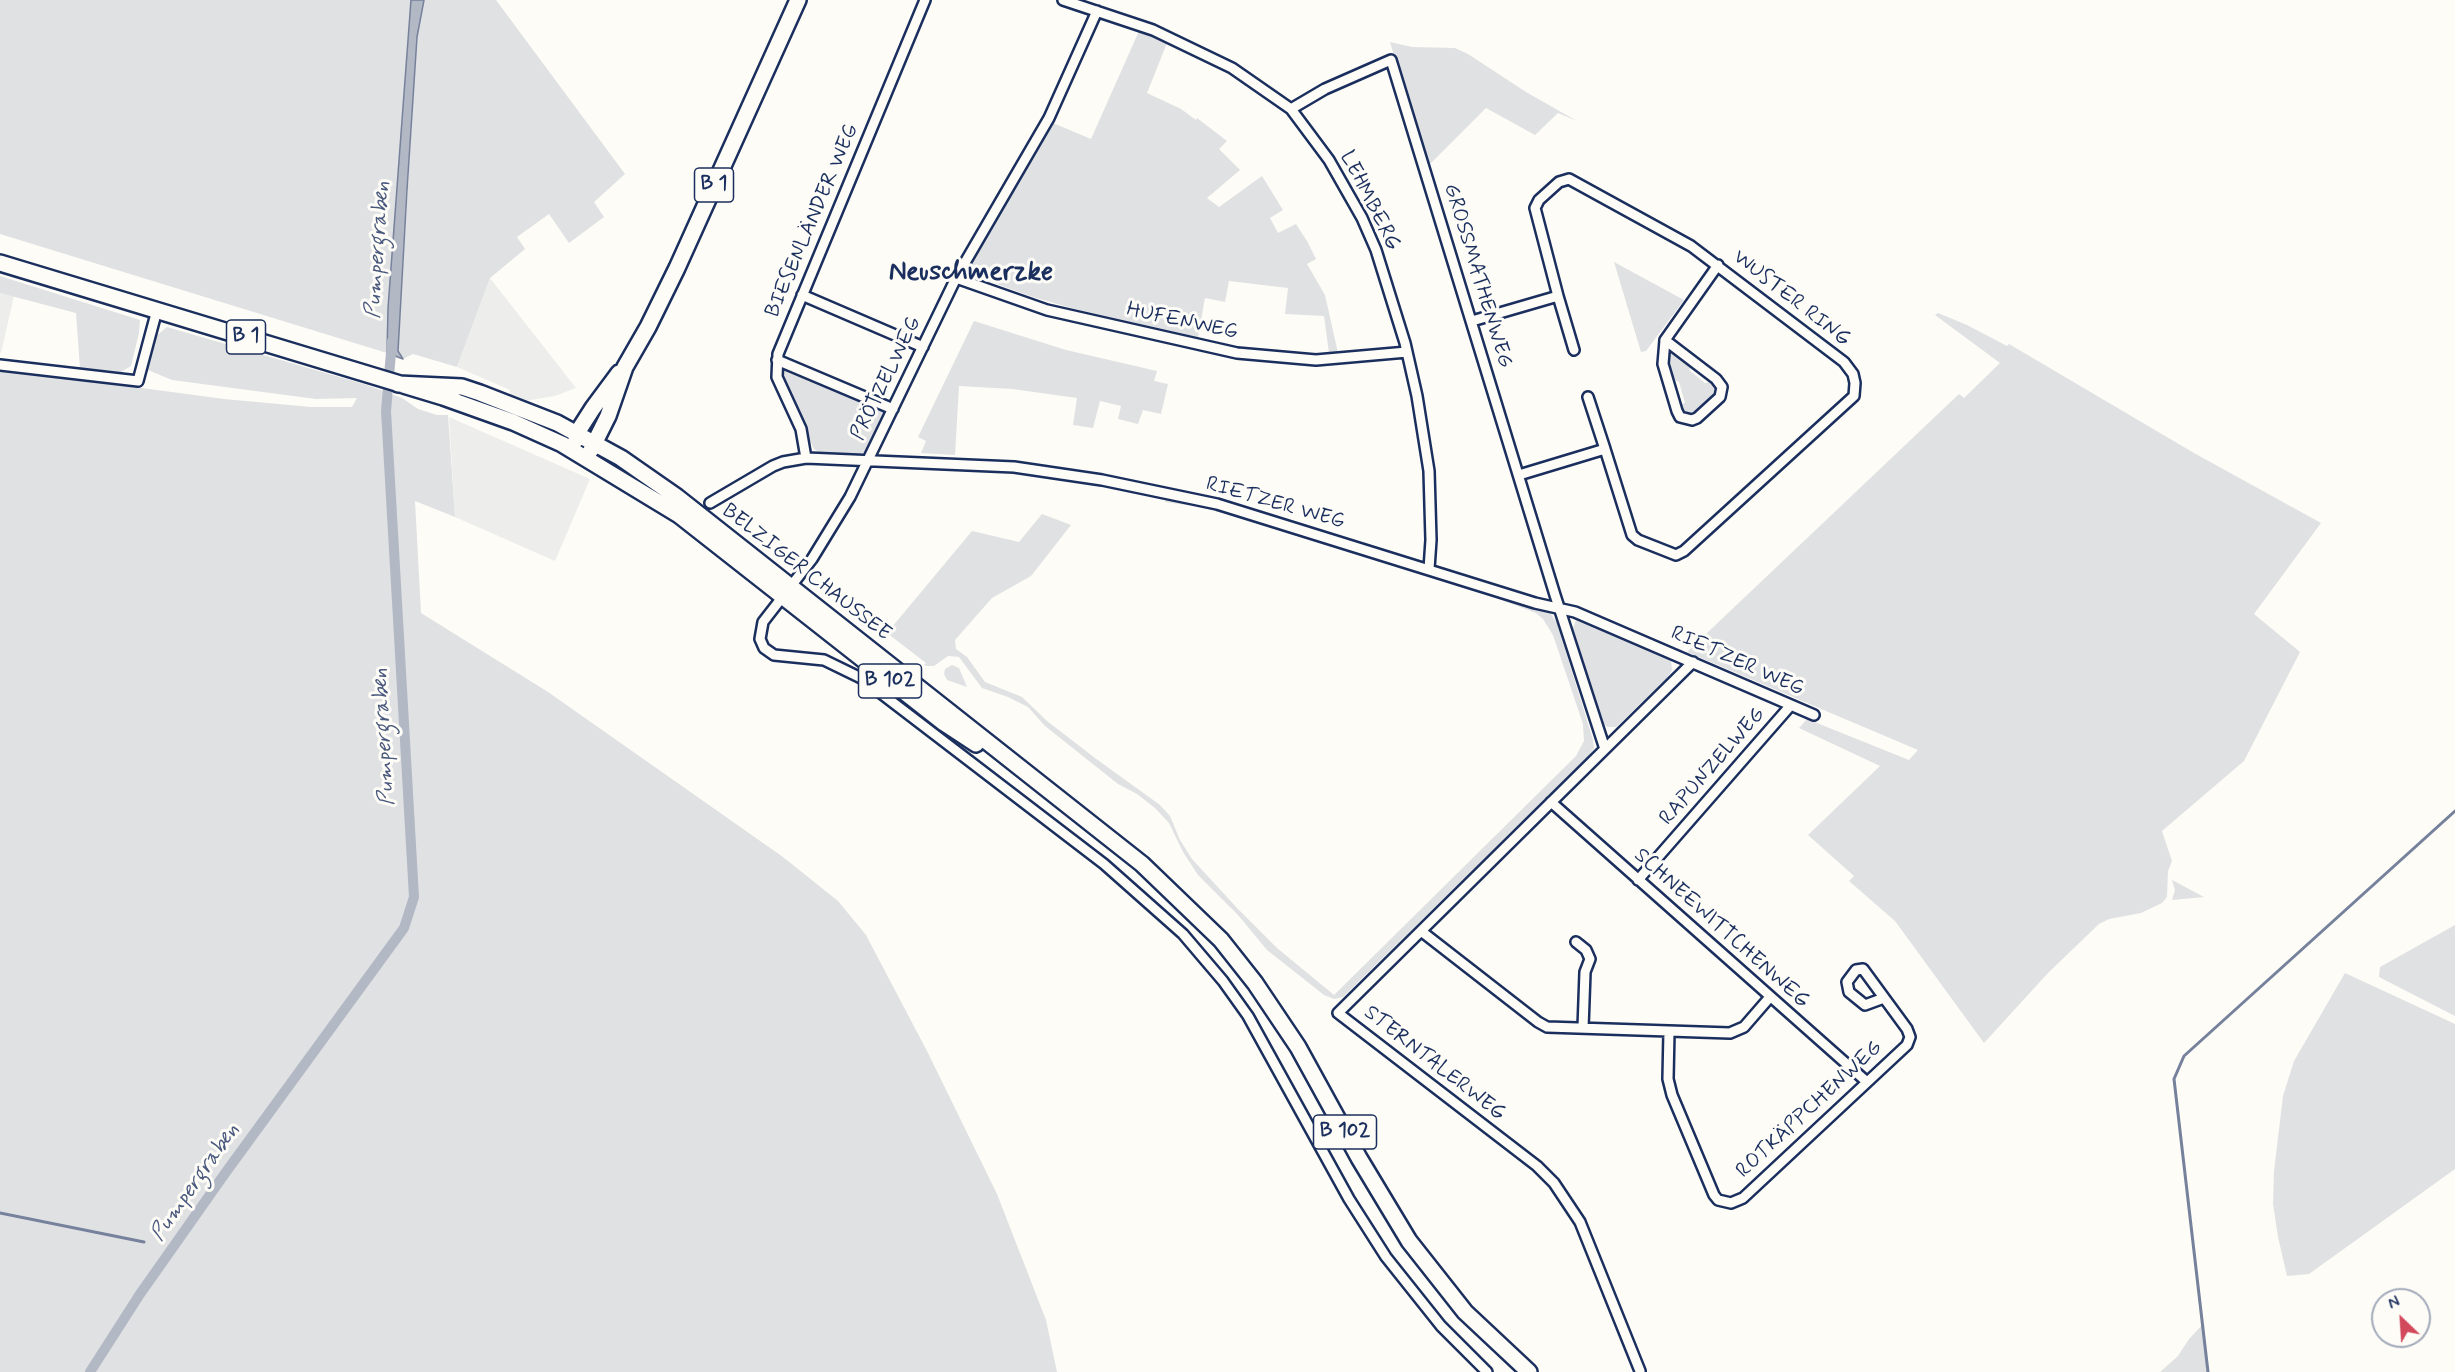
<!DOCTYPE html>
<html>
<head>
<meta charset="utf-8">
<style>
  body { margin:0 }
  #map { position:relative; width:2455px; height:1372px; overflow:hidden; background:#fdfcf7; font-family:Mynerve,sans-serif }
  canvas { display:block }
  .north { position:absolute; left:2371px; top:1288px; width:60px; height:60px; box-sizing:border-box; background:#fdfcf7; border:2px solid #a3aaba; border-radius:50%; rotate:335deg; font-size:16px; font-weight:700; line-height:24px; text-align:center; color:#1b2f5e }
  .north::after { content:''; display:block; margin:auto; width:21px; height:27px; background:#d1495b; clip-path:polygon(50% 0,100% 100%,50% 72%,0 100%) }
</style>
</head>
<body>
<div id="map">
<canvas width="2455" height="1372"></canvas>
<div class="north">N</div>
</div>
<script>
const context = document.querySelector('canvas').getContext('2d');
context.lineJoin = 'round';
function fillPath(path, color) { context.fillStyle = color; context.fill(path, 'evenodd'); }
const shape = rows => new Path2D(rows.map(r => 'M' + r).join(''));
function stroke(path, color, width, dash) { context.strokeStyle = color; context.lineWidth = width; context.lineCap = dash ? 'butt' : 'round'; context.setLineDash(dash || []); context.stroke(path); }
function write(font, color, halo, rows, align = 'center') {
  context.font = font + ' Mynerve,sans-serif'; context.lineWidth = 6; context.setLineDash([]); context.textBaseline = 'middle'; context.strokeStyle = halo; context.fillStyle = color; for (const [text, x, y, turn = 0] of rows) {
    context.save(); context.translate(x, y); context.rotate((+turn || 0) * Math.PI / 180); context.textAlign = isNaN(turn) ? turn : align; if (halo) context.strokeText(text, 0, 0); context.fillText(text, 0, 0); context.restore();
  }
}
fillPath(shape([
  [490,278,576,388,555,396,525,401,510,395,510,390,457,367],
  [0,293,14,296,1,353,0,353],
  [449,417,590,479,555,561,455,517]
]), '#edeeec');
fillPath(shape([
  [0,0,411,0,388,308,387,353,0,234],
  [424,0,496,0,625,174,594,202,604,217,569,243,549,214,517,237,525,249,490,278,457,367,413,354,403,359,398,351,417,37],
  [1139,31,1167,43,1147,93,1181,109,1196,120,1197,118,1227,141,1219,149,1240,170,1207,198,1219,207,1262,176,1283,210,1270,218,1278,233,1296,224,1307,241,1316,259,1307,264,1325,295,1338,353,1329,353,1324,316,1285,314,1288,288,1229,281,1225,302,1205,298,1198,337,1075,309,1033,297,966,273,1053,123,1091,139],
  [1390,42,1412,47,1455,48,1468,54,1526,92,1577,121,1558,113,1535,135,1486,108,1428,166],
  [1614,262,1684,300,1646,351,1641,352],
  [0,276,140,320,139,333,131,366,121,372,80,368,76,313,0,293],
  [1938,313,1967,325,2007,346,2009,344,2194,453,2321,523,2254,614,2300,652,2244,761,2162,831,2172,861,2168,871,2167,897,2162,903,2141,913,2109,919,2099,924,2048,973,1984,1043,1895,921,1849,881,1854,876,1808,835,1880,766,1799,728,1807,719,1909,760,1918,750,1687,652,1959,394,1964,398,2000,363,1935,315],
  [974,321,1066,350,1157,371,1154,381,1168,384,1161,414,1143,410,1138,424,1118,419,1121,406,1100,401,1093,428,1073,425,1077,398,1012,389,959,386,955,455,921,453,926,441,918,437],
  [167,327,367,385,402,398,418,409,437,415,448,415,455,517,415,501,421,613,548,692,783,857,838,901,866,935,928,1053,997,1194,1046,1320,1057,1372,0,1372,0,369,224,399,311,407,352,407,357,398,316,399,172,380,148,370,156,336],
  [1670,353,1676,353,1692,365,1689,370,1705,383,1714,382,1718,387,1717,396,1693,415,1685,414,1679,405,1685,403,1679,382,1671,378,1666,360],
  [785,367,889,410,870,449,859,455,822,454,814,449,783,384,780,369],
  [1167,496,1202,504,1549,611,1557,623,1593,740,1594,748,1587,758,1343,997,1334,999,1324,995,1267,950,1238,915,1198,875,1183,852,1169,823,1155,808,1137,794,1118,784,1045,726,1028,707,1008,697,982,688,959,657,948,656,934,666,927,666,924,665,926,663,887,633,972,531,1019,542,1042,514,1071,525,1031,576,992,598,955,640,956,649,967,657,985,682,1022,697,1047,721,1095,758,1160,805,1170,816,1180,840,1192,859,1238,909,1277,948,1334,995,1576,756,1584,741,1583,724,1553,635,1543,619,1536,613,1486,594,1223,513,1194,506,1165,502],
  [1581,619,1666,656,1671,661,1672,670,1668,677,1616,727,1607,727,1601,721,1573,628,1576,620],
  [952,665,959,668,967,687,947,680,944,674,945,669],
  [2172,880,2204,897,2172,900,2175,890],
  [2455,925,2455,1016,2379,977,2380,967],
  [2345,973,2455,1024,2455,1169,2309,1274,2287,1276,2278,1237,2273,1204,2274,1171,2283,1096,2294,1061],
  [2203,1324,2209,1372,2160,1372,2178,1356,2189,1339]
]), '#e0e1e3');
const water = shape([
  [411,0,424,0,417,37,407,190,398,351,403,359,387,353,388,308,411,0]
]);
fillPath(water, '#b3b8c5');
stroke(water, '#76819c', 1.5);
stroke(shape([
  [0,1213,144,1242],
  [2208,1372,2174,1079,2184,1056,2455,811]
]), '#76819c', 3);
stroke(shape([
  [90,1372,140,1294,226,1172,404,928,414,897,386,411,392,341]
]), '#b3b8c5', 10);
const street = shape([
  [1063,0,1153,30,1232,68,1291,109,1329,160,1362,218,1376,250,1405,343,1417,396,1429,471,1431,540,1429,569],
  [1097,11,1049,118,956,278,850,497,812,559,763,622,760,639,764,648,774,655,824,660,861,678,1104,864,1183,934,1223,981,1248,1016,1349,1199,1386,1257,1441,1326,1487,1372],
  [1291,109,1325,89,1391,60,1555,595,1605,749],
  [956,278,1047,310,1237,353,1316,360,1407,352],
  [802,295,923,347],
  [1558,296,1574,350],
  [1472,321,1558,296,1535,208,1539,200,1559,182,1569,179,1691,246,1844,362,1853,374,1855,383,1854,396,1684,551,1676,555,1638,540,1632,535,1605,449],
  [1665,340,1663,364,1677,411,1680,417,1692,420,1697,418,1720,397,1722,387,1716,379,1665,340,1718,265],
  [777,360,893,409],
  [0,365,138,381,157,310],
  [806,458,801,429,777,377,778,354,925,0],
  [1519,475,1605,449,1588,397],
  [710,503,773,466,783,462,806,458,1014,467,1102,480,1217,504,1535,603,1575,612,1814,715],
  [1551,802,1867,1082],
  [1638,880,1791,705],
  [1421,931,1538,1022,1547,1027,1730,1033,1744,1027,1770,997],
  [1576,942,1586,950,1590,959,1585,972,1583,1028],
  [1669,1031,1668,1079,1672,1095,1714,1195,1718,1200,1731,1203,1743,1198,1907,1045,1910,1037,1907,1029,1863,969,1856,970,1847,982,1849,992,1865,1005,1884,998],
  [1640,1371,1580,1222,1554,1183,1537,1166,1338,1013,1693,662]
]);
const primary = shape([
  [0,263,443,397,513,422,562,444,679,515,944,723,976,744],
  [398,384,462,387,480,393,557,423,621,458,677,497,1142,864,1221,940,1255,983,1298,1047,1359,1158,1409,1241,1465,1312,1529,1372],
  [576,440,577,433,593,408,619,373],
  [591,450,608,416,625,367,648,327,677,268,798,0]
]);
stroke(street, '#1b2f5e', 14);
stroke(primary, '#1b2f5e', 20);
stroke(street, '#fdfcf7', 9);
stroke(primary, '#fdfcf7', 15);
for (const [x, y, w] of [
  [714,185,39],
  [246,337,39],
  [890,681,63],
  [1345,1132,63]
]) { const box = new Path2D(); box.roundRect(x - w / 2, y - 17, w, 34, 4.5); context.fillStyle = '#fdfcf7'; context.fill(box); stroke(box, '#1b2f5e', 1.5); }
write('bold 20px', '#1b2f5e', null, [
  ["B 1",714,185],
  ["B 1",246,337],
  ["B 102",890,681],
  ["B 102",1345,1132]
]);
write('21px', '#1b2f5e', '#fdfcf7', [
  ["LEHMBERG",1369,201,63],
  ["BIESENLÄNDER WEG",813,221,-67],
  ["GROSSMATHENWEG",1477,276,73],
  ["WUSTER RING",1791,299,38],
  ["HUFENWEG",1182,322,12],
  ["PRÖTZELWEG",887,379,-64],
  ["RIETZER WEG",1275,504,16],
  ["BELZIGER CHAUSSEE",806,573,38],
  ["RIETZER WEG",1737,662,24],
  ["RAPUNZELWEG",1713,767,-49],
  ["SCHNEEWITTCHENWEG",1721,929,42],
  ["STERNTALERWEG",1434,1064,38],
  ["ROTKÄPPCHENWEG",1810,1110,-43]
]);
write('italic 22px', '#49587d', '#fdfcf7', [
  ["Pumpergraben",379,250,-86],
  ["Pumpergraben",385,737,-93],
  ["Pumpergraben",196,1183,-55]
]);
write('bold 27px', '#1b2f5e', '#fdfcf7', [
  ["Neuschmerzke",971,273]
]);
</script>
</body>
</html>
